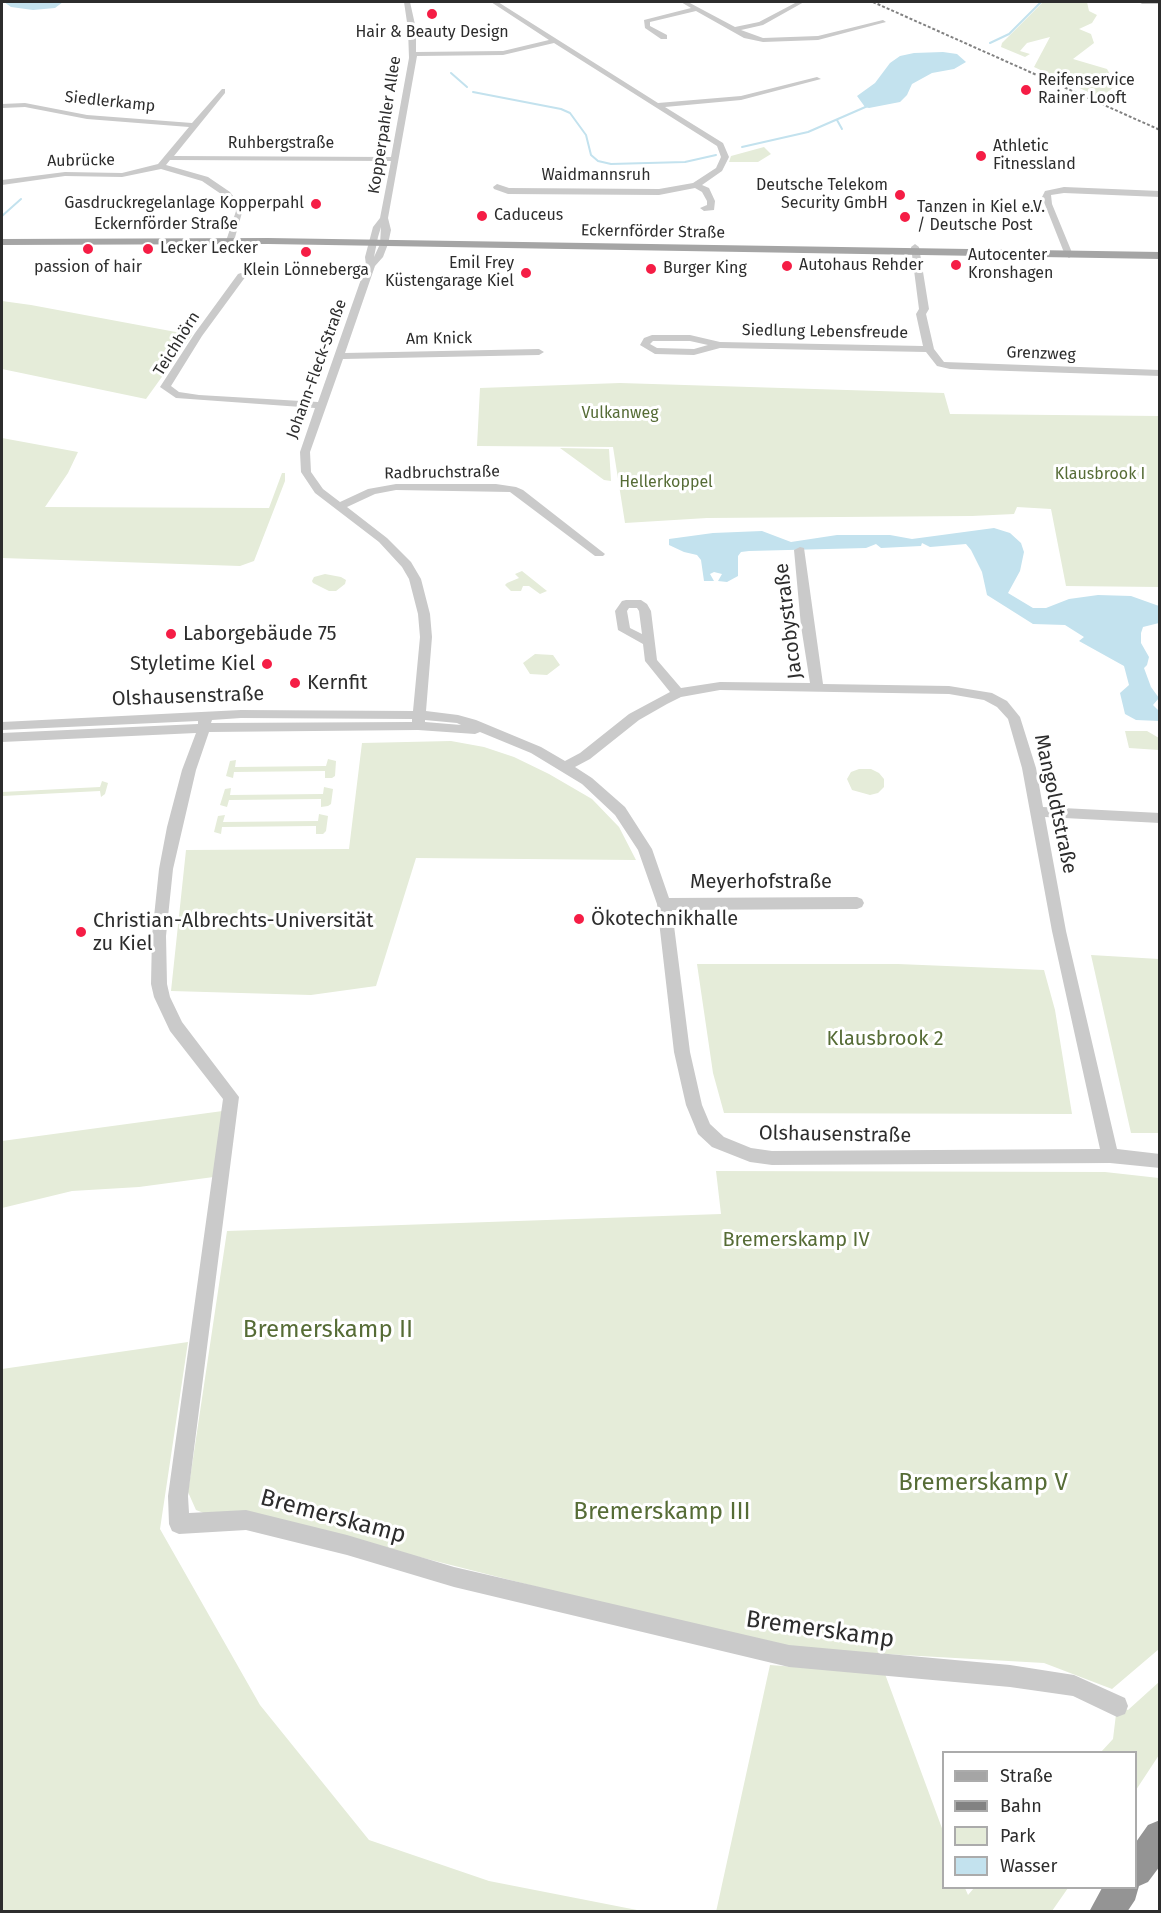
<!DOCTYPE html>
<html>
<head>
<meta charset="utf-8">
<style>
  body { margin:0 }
  #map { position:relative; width:1161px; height:1913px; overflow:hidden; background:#fff; font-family:"Fira Sans",sans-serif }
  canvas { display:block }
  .frame { position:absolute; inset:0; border:3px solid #2d2d2d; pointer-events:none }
  .legend { position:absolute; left:942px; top:1751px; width:195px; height:138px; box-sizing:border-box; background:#fff; border:2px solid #ababab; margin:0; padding:8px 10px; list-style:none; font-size:18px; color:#2d2d2d }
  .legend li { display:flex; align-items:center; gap:12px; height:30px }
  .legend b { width:30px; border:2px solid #ababab }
</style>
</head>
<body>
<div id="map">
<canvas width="1161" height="1913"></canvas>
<div class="frame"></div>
<ul class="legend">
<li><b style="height:8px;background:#a5a5a5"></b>Straße</li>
<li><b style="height:8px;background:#828282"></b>Bahn</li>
<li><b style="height:16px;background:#e5ecd9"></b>Park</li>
<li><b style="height:16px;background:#c3e2ee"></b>Wasser</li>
</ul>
</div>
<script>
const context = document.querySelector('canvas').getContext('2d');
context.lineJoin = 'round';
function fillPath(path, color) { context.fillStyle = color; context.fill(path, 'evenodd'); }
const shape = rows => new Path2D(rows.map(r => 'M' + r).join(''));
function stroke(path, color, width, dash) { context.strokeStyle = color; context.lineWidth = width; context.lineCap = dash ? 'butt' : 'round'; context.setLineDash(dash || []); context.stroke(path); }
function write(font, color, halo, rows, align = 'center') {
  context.font = font + ' "Fira Sans",sans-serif'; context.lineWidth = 6; context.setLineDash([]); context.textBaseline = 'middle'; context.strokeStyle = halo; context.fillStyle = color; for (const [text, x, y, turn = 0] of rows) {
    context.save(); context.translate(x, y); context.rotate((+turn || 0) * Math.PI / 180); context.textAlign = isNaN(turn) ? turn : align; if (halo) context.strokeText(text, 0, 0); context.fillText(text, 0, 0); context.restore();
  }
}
fillPath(shape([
  [1043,2,1087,2,1089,11,1097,15,1092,23,1079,29,1091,34,1094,43,1073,59,1107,69,1116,85,1101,98,1034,67,1050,37,1027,43,1020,51,1030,54,1025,57,1001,47,1002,43],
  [764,147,771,154,758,162,729,162,731,156],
  [2,301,31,305,192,335,146,399,2,369],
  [620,383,944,393,950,414,1159,416,1159,587,1066,586,1051,509,1017,507,1014,514,972,516,707,518,625,523,613,447,477,446,480,388],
  [2,438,78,452,68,473,45,507,269,508,282,473,285,473,285,481,254,561,240,566,2,558],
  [560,448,609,449,611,481,604,480],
  [522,571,547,591,540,594,529,586,523,586,521,591,511,591,505,585,507,583,519,578,515,574],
  [325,574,341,577,346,580,345,584,336,591,329,591,313,583,312,581,314,577],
  [535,654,553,655,560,665,547,675,530,674,523,663],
  [1125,731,1147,731,1159,738,1159,750,1129,748],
  [451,741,484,747,514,757,549,774,592,799,619,827,636,860,416,858,376,986,311,995,171,991,186,850,349,849,362,743],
  [328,759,336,761,335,776,332,778,325,778,325,771,234,772,233,778,226,776,230,761,236,760,235,767,326,766],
  [859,769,871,769,879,773,884,779,884,787,878,793,870,795,852,790,847,779,851,772],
  [102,781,108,783,105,794,101,797,100,791,2,796,2,792,100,787],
  [324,787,333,789,331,804,328,806,321,807,321,799,229,800,227,807,220,805,225,789,231,788,230,795,323,794],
  [319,814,328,816,326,831,323,834,316,834,316,826,222,827,221,834,214,832,218,816,225,815,223,822,318,821],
  [1091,955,1159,959,1159,1133,1131,1133],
  [697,964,898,964,1044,970,1055,1010,1072,1114,724,1113,713,1073],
  [230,1110,221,1176,139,1187,72,1191,2,1208,2,1141],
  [716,1171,1105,1172,1159,1178,1159,1649,1112,1689,1044,1663,778,1648,246,1513,209,1515,196,1510,188,1492,227,1231,721,1214],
  [188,1342,160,1529,260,1705,369,1840,489,1881,642,1911,2,1911,2,1369],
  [770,1665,885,1674,943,1831,944,1888,965,1888,968,1895,974,1888,1068,1888,1052,1911,716,1912],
  [1159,1682,1159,1755,1136,1790,1136,1752,1101,1752,1113,1739,1117,1706,1128,1710]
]), '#e5ecd9');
fillPath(shape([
  [4,2,63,2,55,8,33,10,11,7],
  [943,52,957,54,966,62,954,69,932,73,912,84,907,95,900,102,869,108,865,107,857,96,875,83,890,63,900,56,914,53],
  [994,528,1010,533,1021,543,1024,552,1020,571,1008,593,1033,608,1046,608,1069,599,1098,595,1131,596,1159,606,1159,623,1143,627,1141,633,1141,643,1149,657,1147,665,1144,668,1151,687,1159,698,1153,705,1159,711,1159,721,1136,720,1125,714,1120,693,1129,685,1124,666,1079,641,1084,637,1065,625,1033,624,987,595,982,572,971,550,966,544,930,547,922,543,921,546,881,548,876,544,866,548,749,551,741,552,738,556,738,576,727,582,718,581,722,574,714,572,710,574,714,581,704,581,701,560,697,555,684,552,669,545,669,539,713,533,762,531,791,542,837,535,890,535,912,539]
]), '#c3e2ee');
stroke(shape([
  [990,43,1009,34,1041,2],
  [451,73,467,87],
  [473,92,561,109,570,113,586,135,591,155,598,161,611,164,685,162,716,155],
  [837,120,842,129],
  [742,147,808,132,870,105],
  [2,216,21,199]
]), '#c3e2ee', 2);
fillPath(shape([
  [404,2,410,2,416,29,416,52,503,51,549,40,491,2,498,2,658,103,741,96,817,77,821,79,741,100,665,107,723,143,729,157,722,171,702,185,709,188,715,201,714,210,704,211,700,208,707,205,707,201,702,192,695,188,659,195,508,194,494,189,493,187,497,184,509,188,659,189,693,183,716,168,721,157,717,146,554,43,503,55,417,56,388,218,391,230,388,244,383,257,375,266,345,353,539,349,544,352,539,355,343,359,310,452,311,472,323,489,340,502,368,489,396,484,496,484,516,487,523,490,605,554,603,556,595,556,510,492,396,490,375,494,347,507,387,538,411,562,421,579,430,614,432,637,426,711,458,715,476,720,541,747,565,761,580,753,629,714,670,692,645,661,643,644,618,630,615,611,622,601,626,600,641,600,647,604,651,611,657,660,681,688,720,682,810,683,801,626,794,550,800,547,804,548,823,684,949,686,992,693,1007,701,1020,717,1036,768,1043,807,1160,813,1160,823,1045,817,1066,931,1117,1149,1160,1154,1160,1168,1110,1163,772,1165,750,1162,712,1147,698,1134,686,1105,674,1052,657,904,638,850,615,815,582,784,531,753,480,732,475,734,418,730,209,732,196,770,173,869,166,936,167,984,170,997,182,1022,239,1097,188,1496,189,1513,246,1510,347,1535,454,1567,789,1645,1010,1665,1074,1675,1125,1698,1128,1706,1125,1714,1117,1717,1073,1696,1010,1687,789,1667,454,1587,347,1555,246,1530,179,1534,172,1531,169,1524,168,1496,223,1099,170,1031,154,997,151,984,152,936,159,869,167,827,182,770,196,733,2,742,2,733,198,724,198,721,2,730,2,722,241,710,413,711,420,637,418,614,409,579,402,567,379,542,315,493,301,472,300,452,315,408,176,398,160,387,195,333,238,274,241,273,246,276,202,336,171,386,179,392,199,395,318,402,366,265,365,257,373,227,380,218,391,161,170,160,166,165,208,177,230,192,243,209,234,241,230,244,226,241,236,211,224,196,202,181,161,169,122,177,65,176,2,185,2,180,65,172,122,173,158,164,189,127,87,119,25,107,2,108,2,104,25,103,87,115,192,123,222,89,225,89,225,93,174,156,391,157,409,58,408,29,404,2],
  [381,227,380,244,374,257,378,237,381,227],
  [629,608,637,608,639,611,642,634,630,628,627,611,629,608],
  [720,690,949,694,984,700,997,707,1008,719,1022,768,1052,931,1100,1149,772,1151,751,1148,724,1137,710,1124,702,1105,690,1052,672,910,857,909,862,907,864,903,862,899,857,897,669,898,652,849,625,807,592,778,575,767,590,759,639,720,667,704,681,697,720,690],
  [241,718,412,719,412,722,211,723,212,720,241,718],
  [425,720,457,723,461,725,425,722,425,720],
  [681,2,688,2,735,27,759,22,797,2,804,2,763,25,741,30,763,38,818,36,883,20,886,22,818,40,763,42,744,38,696,11,650,22,650,26,667,35,667,39,661,39,645,28,644,20,691,8,681,2],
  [1139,2,1160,2,1160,4,1142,4,1139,2],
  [1064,187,1160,191,1160,197,1064,193,1051,195,1052,204,1073,255,1069,258,1065,255,1042,197,1045,191,1064,187],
  [915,244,919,247,929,309,926,314,934,349,944,362,1160,370,1160,376,950,369,937,366,926,352,720,348,694,355,655,354,640,345,644,338,652,335,690,335,720,342,923,346,916,314,919,309,911,247,915,244],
  [653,341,690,341,708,345,694,349,657,348,650,344,653,341]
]), '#cacaca');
fillPath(shape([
  [268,238,1160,252,1160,259,268,244,2,245,2,239,268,238]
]), '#a5a5a5');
fillPath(shape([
  [1160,1820,1160,1866,1148,1882,1139,1886,1135,1900,1127,1912,1089,1912,1102,1888,1136,1888,1136,1842,1148,1825,1160,1820]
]), '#949494');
stroke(shape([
  [873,2,1160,130]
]), '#828282', 2, [3, 2]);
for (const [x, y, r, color] of [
  [432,14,6,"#f51d45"],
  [1026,90,6,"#f51d45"],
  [981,156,6,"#f51d45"],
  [900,195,6,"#f51d45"],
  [316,204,6,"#f51d45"],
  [482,216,6,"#f51d45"],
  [905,217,6,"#f51d45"],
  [88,249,6,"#f51d45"],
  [148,249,6,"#f51d45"],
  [306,252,6,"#f51d45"],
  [956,265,6,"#f51d45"],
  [787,266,6,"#f51d45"],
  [651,269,6,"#f51d45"],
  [526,273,6,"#f51d45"],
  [171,634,6,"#f51d45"],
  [267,664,6,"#f51d45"],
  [295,683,6,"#f51d45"],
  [579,919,6,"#f51d45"],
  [81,932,6,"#f51d45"]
]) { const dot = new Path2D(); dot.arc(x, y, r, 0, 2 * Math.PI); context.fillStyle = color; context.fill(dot); stroke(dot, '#fff', 2); }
write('16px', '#2d2d2d', '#fff', [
  ["Hair & Beauty Design",432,33,"center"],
  ["Reifenservice",1038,81],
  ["Rainer Looft",1038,99],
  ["Athletic",993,147],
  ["Fitnessland",993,165],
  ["Deutsche Telekom",888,186,"right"],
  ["Security GmbH",888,204,"right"],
  ["Gasdruckregelanlage Kopperpahl",304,204,"right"],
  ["Tanzen in Kiel e.V.",917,208],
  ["/ Deutsche Post",917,226],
  ["Caduceus",494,216],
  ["Lecker Lecker",160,249],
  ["Autocenter",968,256],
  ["Kronshagen",968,274],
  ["Emil Frey",514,264,"right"],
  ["Küstengarage Kiel",514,282,"right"],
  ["Autohaus Rehder",799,266],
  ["passion of hair",88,268,"center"],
  ["Burger King",663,269],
  ["Klein Lönneberga",306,271,"center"]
], 'left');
write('16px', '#2d2d2d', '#fff', [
  ["Siedlerkamp",110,102,6],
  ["Kopperpahler Allee",385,125,-81],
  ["Ruhbergstraße",281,144],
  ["Aubrücke",81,161,-1],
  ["Waidmannsruh",596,176],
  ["Eckernförder Straße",166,225],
  ["Eckernförder Straße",653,232,1],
  ["Siedlung Lebensfreude",825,332,1],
  ["Am Knick",439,339,-1],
  ["Teichhörn",177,344,-58],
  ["Grenzweg",1041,354,2],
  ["Johann-Fleck-Straße",317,369,-70],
  ["Radbruchstraße",442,473,-1]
]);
write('16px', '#566c36', '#fff', [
  ["Vulkanweg",620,414],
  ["Klausbrook I",1100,475],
  ["Hellerkoppel",666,483]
]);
write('20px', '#2d2d2d', '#fff', [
  ["Jacobystraße",789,621,-97],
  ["Olshausenstraße",188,697,-2],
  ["Mangoldtstraße",1055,804,78],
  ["Meyerhofstraße",761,882],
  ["Olshausenstraße",835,1135,1]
]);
write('20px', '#2d2d2d', '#fff', [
  ["Laborgebäude 75",183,634],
  ["Styletime Kiel",255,664,"right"],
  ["Kernfit",307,683],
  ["Ökotechnikhalle",591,919],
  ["Christian-Albrechts-Universität",93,921],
  ["zu Kiel",93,944]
], 'left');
write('20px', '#566c36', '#fff', [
  ["Klausbrook 2",885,1039],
  ["Bremerskamp IV",796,1240]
]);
write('24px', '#566c36', '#fff', [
  ["Bremerskamp II",328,1330],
  ["Bremerskamp V",983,1483],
  ["Bremerskamp III",662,1512]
]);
write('24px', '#2d2d2d', '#fff', [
  ["Bremerskamp",333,1517,15],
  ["Bremerskamp",820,1630,8]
]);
</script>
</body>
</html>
